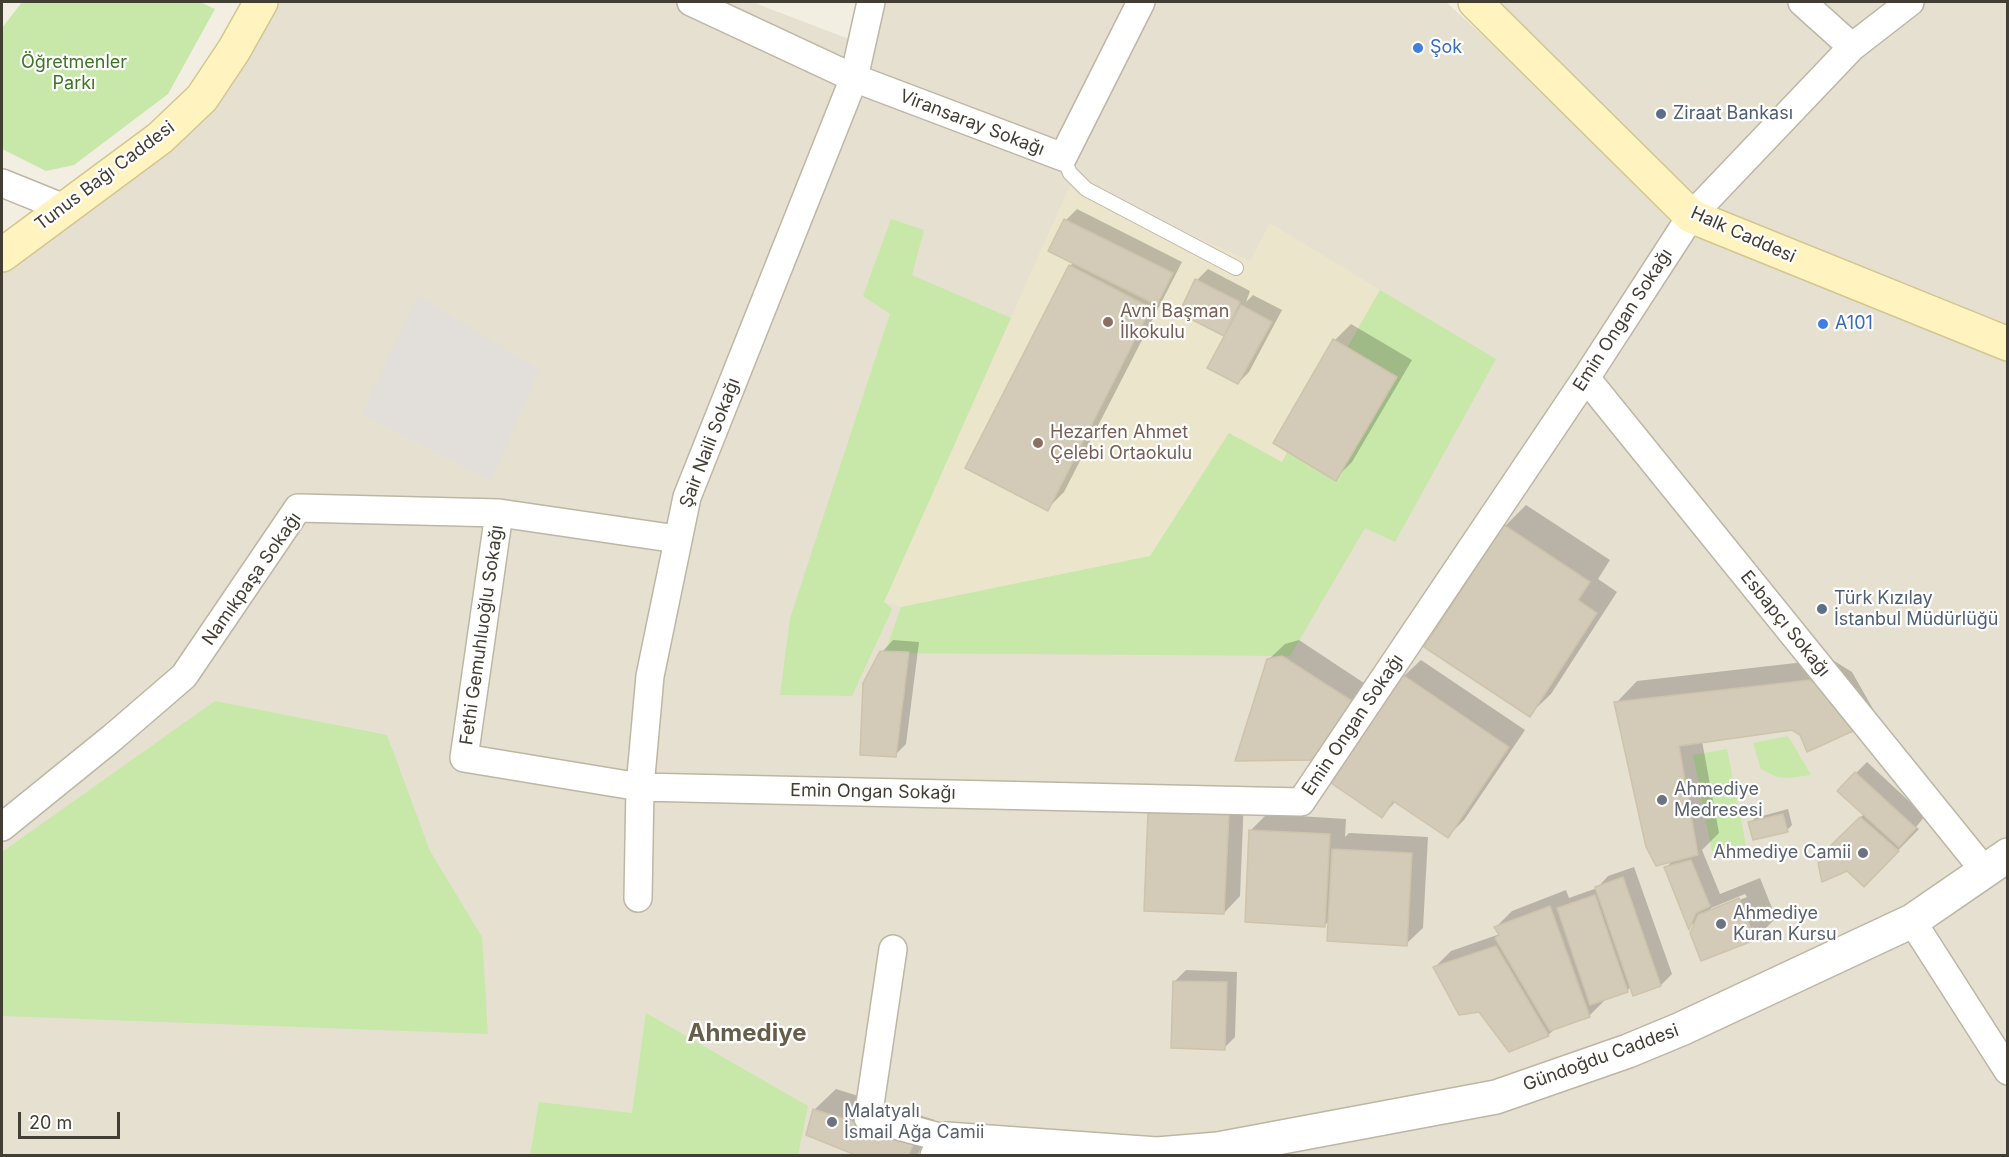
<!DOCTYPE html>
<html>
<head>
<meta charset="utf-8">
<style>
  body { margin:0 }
  #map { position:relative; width:2009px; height:1157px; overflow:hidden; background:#f2eee2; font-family:Inter,sans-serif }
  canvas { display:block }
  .frame { position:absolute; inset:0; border:3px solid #433e33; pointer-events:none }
  .scale { position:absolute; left:18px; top:1112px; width:102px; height:27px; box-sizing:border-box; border:3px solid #433e33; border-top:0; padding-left:8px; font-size:18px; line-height:21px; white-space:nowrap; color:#433e33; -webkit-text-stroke:4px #fff; paint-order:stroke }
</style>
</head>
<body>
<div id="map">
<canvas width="2009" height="1157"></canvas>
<div class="frame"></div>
<div class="scale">20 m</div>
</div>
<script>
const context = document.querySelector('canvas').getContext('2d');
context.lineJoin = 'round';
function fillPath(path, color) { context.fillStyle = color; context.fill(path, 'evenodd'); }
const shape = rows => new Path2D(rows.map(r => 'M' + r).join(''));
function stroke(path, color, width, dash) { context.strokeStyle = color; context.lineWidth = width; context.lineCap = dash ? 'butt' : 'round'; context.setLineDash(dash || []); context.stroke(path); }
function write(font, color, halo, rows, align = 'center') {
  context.font = font + ' Inter,sans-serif'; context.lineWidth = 4.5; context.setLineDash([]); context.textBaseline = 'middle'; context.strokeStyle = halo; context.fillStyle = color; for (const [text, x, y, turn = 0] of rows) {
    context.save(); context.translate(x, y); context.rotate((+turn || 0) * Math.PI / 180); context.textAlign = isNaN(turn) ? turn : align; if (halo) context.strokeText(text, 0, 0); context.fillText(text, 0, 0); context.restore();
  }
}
fillPath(shape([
  [269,2,752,2,849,39,859,2,1446,2,1698,232,2007,344,2007,1155,2,1155,2,267,206,112],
  [1458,2,2007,2,2007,338,1697,211]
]), '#e6e0d0');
fillPath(shape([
  [1072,181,1250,261,1270,223,1380,290,1282,463,1229,433,1151,556,902,607,883,602]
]), '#ebe5cb');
fillPath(shape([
  [22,2,200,2,215,9,168,94,74,165,46,171,2,149,2,28],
  [891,219,924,230,912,275,1011,318,884,602,892,609,852,696,780,695,790,618,890,314,863,296],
  [1380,290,1496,359,1395,542,1365,528,1290,656,885,653,901,607,1150,556,1229,433,1282,462],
  [215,701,387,735,430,851,482,937,488,1034,2,1016,2,852],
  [1788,736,1811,775,1789,778,1777,777,1761,769,1753,743],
  [1727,749,1746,845,1712,852,1693,755],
  [646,1013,808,1106,798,1155,530,1155,539,1102,632,1113]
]), '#c7e8a9');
fillPath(shape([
  [418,295,539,370,491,481,362,415]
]), '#e2dfdb');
fillPath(shape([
  [1077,209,1182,262,1064,492,1047,509,1070,266,1074,262,1066,220],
  [1208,269,1250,291,1246,302,1253,295,1282,310,1249,372,1238,383,1226,335,1181,312,1197,280],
  [1351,324,1412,360,1352,462,1335,479,1335,340],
  [1526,505,1610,560,1598,579,1617,592,1551,694,1529,715,1426,647,1505,526],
  [893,640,919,642,906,744,895,755,882,652],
  [1299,640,1367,685,1328,742,1312,759,1268,660,1285,644],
  [1831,659,1852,672,1873,709,1852,730,1801,734,1793,728,1702,741,1719,833,1702,850,1720,894,1760,878,1776,918,1755,939,1697,920,1689,928,1666,868,1673,860,1616,703,1637,681],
  [1745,894,1747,897,1711,911,1711,908],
  [1421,660,1525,730,1464,820,1448,836,1396,801,1382,816,1404,676],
  [1867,762,1925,816,1916,827,1919,829,1864,885,1848,869,1820,864,1831,852,1828,850,1864,814,1856,773],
  [1244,798,1240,896,1224,913,1149,812],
  [1788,809,1792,825,1787,830,1750,823,1755,818],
  [1267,814,1346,819,1345,837,1349,833,1428,837,1423,928,1406,944,1329,921,1325,925,1251,830],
  [1634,867,1672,974,1661,985,1634,994,1631,986,1627,991,1606,999,1590,1015,1556,1028,1548,1035,1480,1011,1435,967,1451,951,1500,934,1496,927,1512,911,1566,890,1569,898,1597,888,1608,876],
  [1186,970,1237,972,1235,1037,1224,1048,1175,981],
  [836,1089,935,1120,917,1156,853,1156,855,1153,814,1110]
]), '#0003');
const building = shape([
  [1064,219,1173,273,1157,305,1048,251,1064,219],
  [1069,265,1151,308,1048,511,965,468,1069,265],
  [1195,279,1240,302,1224,336,1179,313,1195,279],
  [1241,305,1272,322,1238,384,1207,368,1241,305],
  [1333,339,1397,377,1336,481,1273,443,1333,339],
  [1504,525,1590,582,1578,600,1597,613,1530,717,1424,647,1504,525],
  [880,651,909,652,896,757,860,755,863,683,880,651],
  [1282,656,1352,701,1312,760,1235,761,1267,659,1282,656],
  [1403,675,1509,747,1448,838,1393,801,1382,818,1331,783,1403,675],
  [1810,680,1831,693,1853,731,1807,752,1800,735,1792,730,1679,746,1698,855,1656,866,1646,847,1614,702,1810,680],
  [1855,772,1916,828,1899,847,1837,791,1855,772],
  [1148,811,1229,814,1224,914,1144,911,1148,811],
  [1783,814,1788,832,1753,840,1748,822,1783,814],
  [1860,817,1899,851,1864,887,1847,871,1822,882,1818,863,1830,854,1826,850,1860,817],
  [1249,830,1330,834,1325,927,1245,922,1249,830],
  [1332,849,1412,853,1407,946,1327,941,1332,849],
  [1691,860,1710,906,1696,913,1689,930,1664,867,1691,860],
  [1623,877,1661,986,1633,996,1595,887,1623,877],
  [1595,895,1628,992,1590,1005,1557,908,1595,895],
  [1739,898,1755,940,1701,961,1690,933,1698,915,1739,898],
  [1550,906,1590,1017,1550,1031,1495,938,1499,935,1494,927,1550,906],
  [1496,946,1549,1036,1509,1052,1479,1012,1459,1015,1433,967,1496,946],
  [1173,981,1227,982,1225,1050,1171,1048,1173,981],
  [813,1109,915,1141,908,1156,852,1156,853,1154,806,1135,813,1109]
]);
fillPath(building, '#d3cab7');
stroke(building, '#cec3ab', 1.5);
const service = shape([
  [1063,157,1070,173,1086,189,1236,268]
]);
const minor = shape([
  [691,2,854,78,1063,157,1141,2],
  [1802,2,1852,47],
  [2,183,64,208],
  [1586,378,1984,870],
  [499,513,464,758,640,787,1301,802,1586,378,1691,216,1852,47,1910,2],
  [2,827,112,738,184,676,298,508,499,513,677,539],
  [638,898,640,787,650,676,687,497,854,78,871,2],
  [1912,921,2008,1071],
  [893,949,868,1118,947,1139]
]);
const tertiary = shape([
  [937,1156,947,1139,1157,1154,1218,1149,1496,1097,1628,1051,1681,1029,1912,921,2008,855]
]);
const secondary = shape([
  [1475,2,1691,216,2008,344],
  [2,255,160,138,202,98,234,50,261,2]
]);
stroke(service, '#bdb6a5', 16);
stroke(minor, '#bdb6a5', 30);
stroke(tertiary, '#bdb6a5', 36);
stroke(secondary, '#d3c690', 36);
stroke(service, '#fff', 14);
stroke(minor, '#fff', 27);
stroke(tertiary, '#fff', 33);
stroke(secondary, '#fff4bf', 33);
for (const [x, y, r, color] of [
  [1418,48,6,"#3f7fe0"],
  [1661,114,6,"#5c6f8a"],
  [1108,322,6,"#8d6e63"],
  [1823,324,6,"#3f7fe0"],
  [1038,443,6,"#8d6e63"],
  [1822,609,6,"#5c6f8a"],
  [1662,800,6,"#6b7280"],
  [1863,853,6,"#6b7280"],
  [1721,924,6,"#6b7280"],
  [832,1122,6,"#6b7280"]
]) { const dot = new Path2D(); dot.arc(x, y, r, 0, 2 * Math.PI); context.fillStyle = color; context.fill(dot); stroke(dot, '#fff', 2); }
write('18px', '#366cbe', '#fff', [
  ["Şok",1430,48],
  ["A101",1835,324]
], 'left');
write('18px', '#3e7525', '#fff', [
  ["Öğretmenler",74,63],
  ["Parkı",74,84]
]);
write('18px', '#4e5e75', '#fff', [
  ["Ziraat Bankası",1673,114],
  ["Türk Kızılay",1834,599],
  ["İstanbul Müdürlüğü",1834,620]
], 'left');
write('18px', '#433e33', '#fff', [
  ["Viransaray Sokağı",972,123,21],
  ["Tunus Bağı Caddesi",105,176,-37],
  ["Halk Caddesi",1743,235,24],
  ["Emin Ongan Sokağı",1623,320,-57],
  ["Şair Naili Sokağı",710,443,-69],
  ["Namıkpaşa Sokağı",252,579,-55],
  ["Esbapçı Sokağı",1785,624,51],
  ["Fethi Gemuhluoğlu Sokağı",482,635,-82],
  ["Emin Ongan Sokağı",1353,725,-56],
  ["Emin Ongan Sokağı",873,792,1],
  ["Gündoğdu Caddesi",1601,1058,-20]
]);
write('18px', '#785e54', '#fff', [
  ["Avni Başman",1120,312],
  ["İlkokulu",1120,333],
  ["Hezarfen Ahmet",1050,433],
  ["Çelebi Ortaokulu",1050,454]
], 'left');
write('18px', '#5b616d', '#fff', [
  ["Ahmediye",1674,790],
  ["Medresesi",1674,811],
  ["Ahmediye Camii",1851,853,"right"],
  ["Ahmediye",1733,914],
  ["Kuran Kursu",1733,935],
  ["Malatyalı",844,1112],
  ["İsmail Ağa Camii",844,1133]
], 'left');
write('bold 24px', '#665d4a', '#fff', [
  ["Ahmediye",747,1034]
]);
</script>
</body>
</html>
